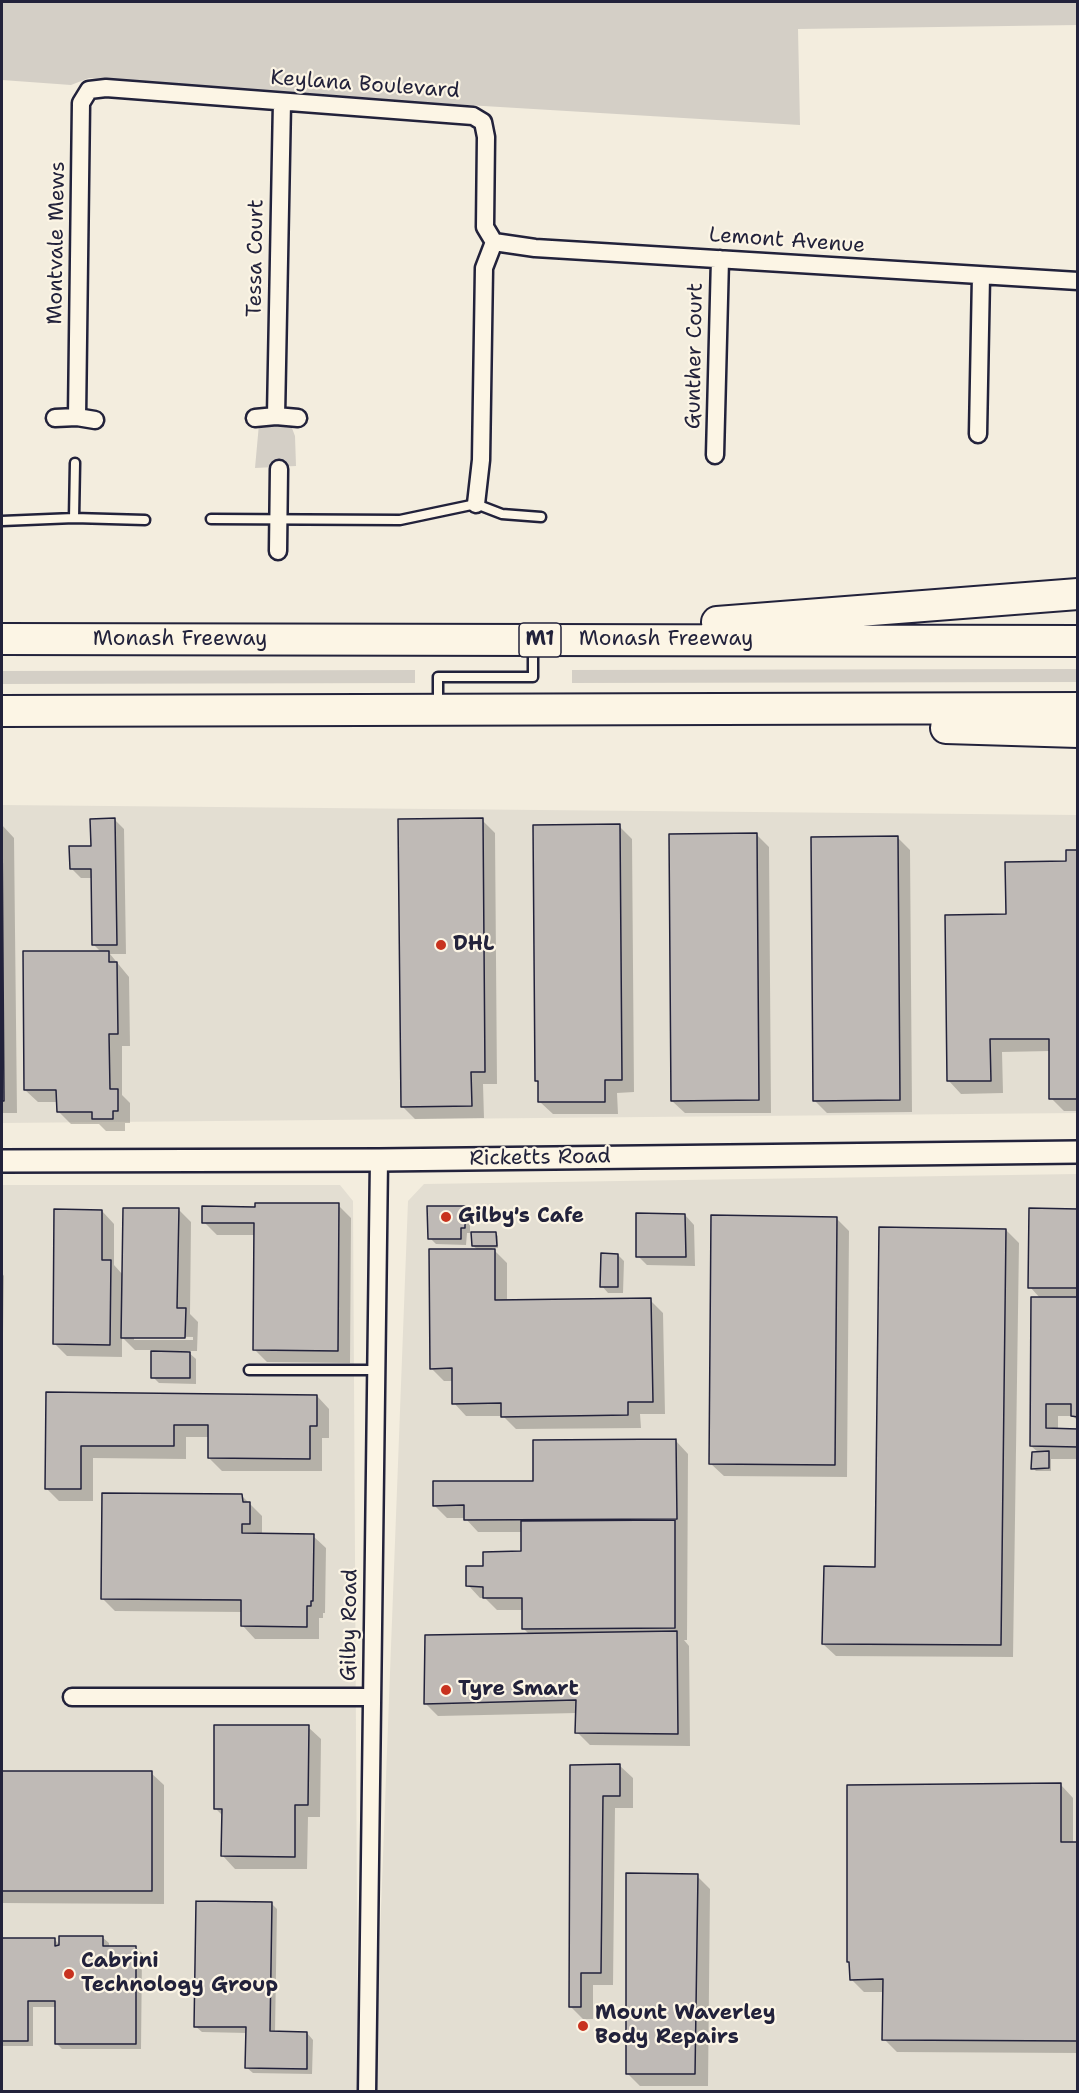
<!DOCTYPE html>
<html>
<head>
<meta charset="utf-8">
<style>
  body { margin:0 }
  #map { position:relative; width:1079px; height:2093px; overflow:hidden; background:#f3edde; font-family:"Shantell Sans",sans-serif }
  canvas { display:block }
  .frame { position:absolute; inset:0; border:3px solid #22223b; pointer-events:none }
</style>
</head>
<body>
<div id="map">
<canvas width="1079" height="2093"></canvas>
<div class="frame"></div>
</div>
<script>
const context = document.querySelector('canvas').getContext('2d');
context.lineJoin = 'round';
function fillPath(path, color) { context.fillStyle = color; context.fill(path, 'evenodd'); }
const shape = rows => new Path2D(rows.map(r => 'M' + r).join(''));
function stroke(path, color, width, dash) { context.strokeStyle = color; context.lineWidth = width; context.lineCap = dash ? 'butt' : 'round'; context.setLineDash(dash || []); context.stroke(path); }
function write(font, color, halo, rows, align = 'center') {
  context.font = font + ' "Shantell Sans",sans-serif'; context.lineWidth = 4.5; context.setLineDash([]); context.textBaseline = 'middle'; context.strokeStyle = halo; context.fillStyle = color; for (const [text, x, y, turn = 0] of rows) {
    context.save(); context.translate(x, y); context.rotate((+turn || 0) * Math.PI / 180); context.textAlign = isNaN(turn) ? turn : align; if (halo) context.strokeText(text, 0, 0); context.fillText(text, 0, 0); context.restore();
  }
}
fillPath(shape([
  [2,805,1077,815,1077,1113,2,1123],
  [1077,1174,1077,2091,374,2092,408,1201,424,1184],
  [2,1185,340,1185,353,1201,358,2091,2,2092]
]), '#e3ded2');
fillPath(shape([
  [2,2,1077,2,1078,25,798,29,800,125,267,93,89,78,71,85,2,80],
  [290,423,295,436,296,466,255,468,259,424],
  [1077,669,1077,682,572,683,572,670],
  [415,670,415,683,2,684,2,671]
]), '#d4cfc6');
fillPath(shape([
  [115,820,124,829,126,954,110,954,129,977,130,1046,122,1046,122,1095,130,1103,130,1123,125,1123,125,1131,106,1131,99,1124,71,1124,58,1111,58,1102,38,1102,25,1090,101,952,93,944,92,878,81,878,71,868,92,848],
  [482,820,495,833,497,1084,483,1084,484,1118,415,1119,402,1106],
  [2,825,14,838,17,1113,2,1113],
  [619,826,632,839,634,1092,617,1093,618,1114,553,1114,540,1102,540,1084,537,1081],
  [756,834,769,847,771,1113,685,1113,672,1101],
  [897,837,910,850,912,1112,827,1113,814,1100],
  [1078,851,1078,1111,1064,1111,1051,1098,1050,1051,1002,1052,1003,1093,961,1094,949,1081,1007,916,1068,863],
  [338,1205,351,1218,350,1363,267,1362,254,1349,255,1235,217,1235,204,1222,256,1208],
  [464,1207,470,1213,470,1233,467,1233,466,1245,436,1244,430,1238],
  [178,1209,191,1222,190,1314,198,1322,197,1351,187,1351,196,1359,196,1384,159,1383,153,1377,153,1350,135,1350,122,1337,122,1357,67,1356,54,1343,102,1211,114,1224,114,1265,123,1275],
  [134,1336,193,1337,193,1340,134,1340],
  [1078,1211,1078,1421,1073,1416,1058,1416,1058,1430,1078,1431,1078,1459,1051,1459,1051,1471,1036,1471,1033,1468,1039,1453,1031,1446,1041,1299,1030,1287],
  [685,1215,694,1225,695,1266,647,1265,638,1256],
  [836,1218,849,1231,847,1477,724,1476,711,1464],
  [1006,1230,1019,1243,1013,1657,836,1656,823,1644,876,1568],
  [495,1233,498,1236,498,1248,492,1248,507,1263,507,1301,650,1300,663,1313,665,1414,640,1414,641,1428,516,1429,503,1416,466,1416,454,1403,453,1381,444,1381,431,1368,478,1250,473,1246],
  [618,1255,624,1261,623,1293,608,1293,602,1286],
  [2,1273,4,1276,2,1392],
  [47,1394,317,1396,329,1409,329,1438,322,1438,322,1471,222,1471,209,1458,209,1437,186,1437,186,1459,93,1458,93,1501,59,1501,46,1488],
  [676,1441,688,1454,687,1640,684,1640,689,1646,690,1746,590,1745,577,1732,577,1713,438,1716,425,1703,530,1635,523,1628,524,1610,497,1610,485,1598,480,1598,468,1585,485,1567,523,1553,523,1532,478,1532,465,1518,447,1518,434,1505,535,1482],
  [242,1496,262,1516,262,1535,313,1536,326,1548,325,1613,323,1613,323,1618,319,1618,319,1639,255,1639,243,1626,243,1612,115,1611,102,1598],
  [308,1727,321,1739,320,1817,308,1817,307,1869,235,1869,223,1856,223,1816,215,1808],
  [571,1766,620,1766,633,1778,633,1808,615,1808,613,1985,593,1985,593,2019,583,2019,570,2006],
  [2,1772,151,1773,164,1785,164,1904,2,1903],
  [1061,1785,1073,1798,1073,1843,1078,1843,1078,2053,897,2052,884,2039,884,1992,864,1992,851,1979,851,1964,848,1961],
  [697,1876,710,1889,708,2086,640,2086,627,2073],
  [271,1903,277,1909,275,2033,307,2033,313,2040,312,2074,253,2073,246,2067,247,2033,202,2032,195,2026],
  [102,1937,109,1943,109,1947,135,1947,142,1953,141,2049,62,2049,56,2043,56,2007,33,2007,33,2046,2,2046,2,1939,54,1939,60,1945]
]), '#0003');
const building = shape([
  [115,818,117,945,92,945,91,869,70,869,69,846,91,846,90,819,115,818],
  [483,818,485,1072,471,1072,472,1106,401,1107,398,819,483,818],
  [2,823,4,1101,2,1101,2,823],
  [620,824,622,1080,605,1080,605,1102,538,1102,538,1081,535,1081,533,825,620,824],
  [757,833,759,1100,671,1101,669,834,757,833],
  [898,836,900,1100,813,1101,811,837,898,836],
  [1066,850,1078,850,1078,1099,1049,1099,1049,1039,990,1039,991,1081,947,1081,945,915,1006,914,1005,862,1066,861,1066,850],
  [23,951,109,951,109,962,117,962,118,1034,109,1034,110,1089,118,1089,118,1111,113,1111,113,1119,92,1119,92,1112,57,1112,56,1090,24,1090,23,951],
  [255,1203,339,1203,338,1351,253,1350,254,1223,202,1223,202,1206,255,1207,255,1203],
  [427,1206,465,1206,465,1228,461,1228,461,1239,428,1239,427,1206],
  [123,1208,179,1208,177,1308,186,1308,185,1338,121,1338,123,1208],
  [1029,1208,1078,1209,1078,1288,1028,1288,1029,1208],
  [54,1209,102,1210,102,1260,111,1260,110,1345,53,1344,54,1209],
  [636,1213,685,1214,686,1257,636,1257,636,1213],
  [711,1215,837,1217,835,1465,709,1464,711,1215],
  [879,1227,1006,1229,1001,1645,822,1644,824,1566,875,1567,879,1227],
  [471,1232,496,1232,497,1246,472,1246,471,1232],
  [429,1249,495,1249,495,1300,651,1298,653,1402,628,1402,628,1415,501,1417,501,1403,452,1404,452,1368,430,1369,429,1249],
  [601,1253,618,1254,618,1287,600,1287,601,1253],
  [1031,1297,1078,1297,1078,1417,1071,1416,1071,1404,1046,1404,1046,1428,1078,1429,1078,1447,1030,1446,1031,1297],
  [151,1351,190,1352,190,1378,151,1378,151,1351],
  [46,1392,317,1395,317,1426,310,1426,310,1459,208,1458,208,1425,174,1425,174,1446,81,1446,81,1489,45,1489,46,1392],
  [676,1439,677,1519,464,1520,464,1505,433,1506,433,1481,533,1481,533,1440,676,1439],
  [1049,1451,1049,1468,1031,1469,1032,1452,1049,1451],
  [102,1493,242,1494,243,1502,250,1502,250,1524,242,1524,242,1533,314,1534,313,1601,311,1601,311,1606,307,1606,307,1627,241,1626,241,1600,101,1599,102,1493],
  [675,1520,675,1628,522,1629,522,1598,483,1598,483,1587,466,1586,466,1566,483,1566,483,1552,521,1551,521,1521,675,1520],
  [677,1631,678,1734,575,1733,576,1700,424,1704,425,1635,677,1631],
  [214,1725,309,1725,308,1805,295,1805,295,1857,221,1856,222,1809,214,1809,214,1725],
  [620,1764,620,1796,603,1796,601,1973,581,1973,581,2007,569,2007,570,1765,620,1764],
  [2,1771,152,1771,152,1891,2,1891,2,1771],
  [1061,1783,1061,1842,1078,1842,1078,2041,882,2040,883,1979,850,1980,849,1962,847,1962,847,1785,1061,1783],
  [626,1873,698,1874,695,2074,626,2074,626,1873],
  [196,1901,272,1902,270,2031,307,2032,307,2069,245,2068,246,2027,194,2027,196,1901],
  [59,1936,103,1936,103,1946,136,1946,136,2044,55,2044,55,2001,28,2001,28,2041,2,2041,2,1938,55,1938,55,1946,59,1945,59,1936]
]);
fillPath(building, '#bfbab6');
stroke(building, '#22223b', 1.5);
const service = shape([
  [74,518,145,520],
  [211,519,400,520,476,504,502,514,541,517],
  [2,521,74,518,75,463],
  [438,703,438,677,533,677,533,645],
  [249,1370,376,1370]
]);
const minor = shape([
  [494,242,535,248,1078,281],
  [276,416,282,102],
  [77,417,81,103,89,90,106,88,473,116,483,122,486,137,485,227,494,242,484,268,481,460,476,504],
  [55,418,77,417,95,420],
  [255,418,276,416,298,418],
  [978,434,981,276],
  [715,455,720,259],
  [278,551,279,469],
  [72,1697,372,1697],
  [367,2092,379,1160]
]);
const tertiary = shape([
  [2,1161,379,1160,1078,1152]
]);
const motorway = shape([
  [717,622,1078,594],
  [2,639,1078,641],
  [2,711,1078,708],
  [946,728,1078,732]
]);
stroke(service, '#22223b', 13);
stroke(minor, '#22223b', 21);
stroke(tertiary, '#22223b', 26);
stroke(motorway, '#22223b', 34);
stroke(service, '#fcf5e5', 8);
stroke(minor, '#fcf5e5', 16);
stroke(tertiary, '#fcf5e5', 21);
stroke(motorway, '#fcf5e5', 30);
for (const [x, y, r, color] of [
  [441,945,6,"#c8321e"],
  [446,1217,6,"#c8321e"],
  [446,1690,6,"#c8321e"],
  [69,1974,6,"#c8321e"],
  [583,2026,6,"#c8321e"]
]) { const dot = new Path2D(); dot.arc(x, y, r, 0, 2 * Math.PI); context.fillStyle = color; context.fill(dot); stroke(dot, '#fcf5e5', 2); }
for (const [x, y, w] of [
  [540,640,42]
]) { const box = new Path2D(); box.roundRect(x - w / 2, y - 17, w, 34, 4.5); context.fillStyle = '#fcf5e5'; context.fill(box); stroke(box, '#22223b', 1.5); }
write('bold 20px', '#22223b', null, [
  ["M1",540,640]
]);
write('21px', '#22223b', '#fcf5e5', [
  ["Keylana Boulevard",365,85,4],
  ["Lemont Avenue",787,241,4],
  ["Montvale Mews",57,243,-89],
  ["Tessa Court",256,258,-89],
  ["Gunther Court",695,356,-89],
  ["Monash Freeway",180,640],
  ["Monash Freeway",666,640],
  ["Ricketts Road",540,1158,-1],
  ["Gilby Road",350,1625,-89]
]);
write('bold 21px', '#22223b', '#fcf5e5', [
  ["DHL",453,945],
  ["Gilby's Cafe",458,1217],
  ["Tyre Smart",458,1690],
  ["Cabrini",81,1962],
  ["Technology Group",81,1986],
  ["Mount Waverley",595,2014],
  ["Body Repairs",595,2038]
], 'left');
</script>
</body>
</html>
